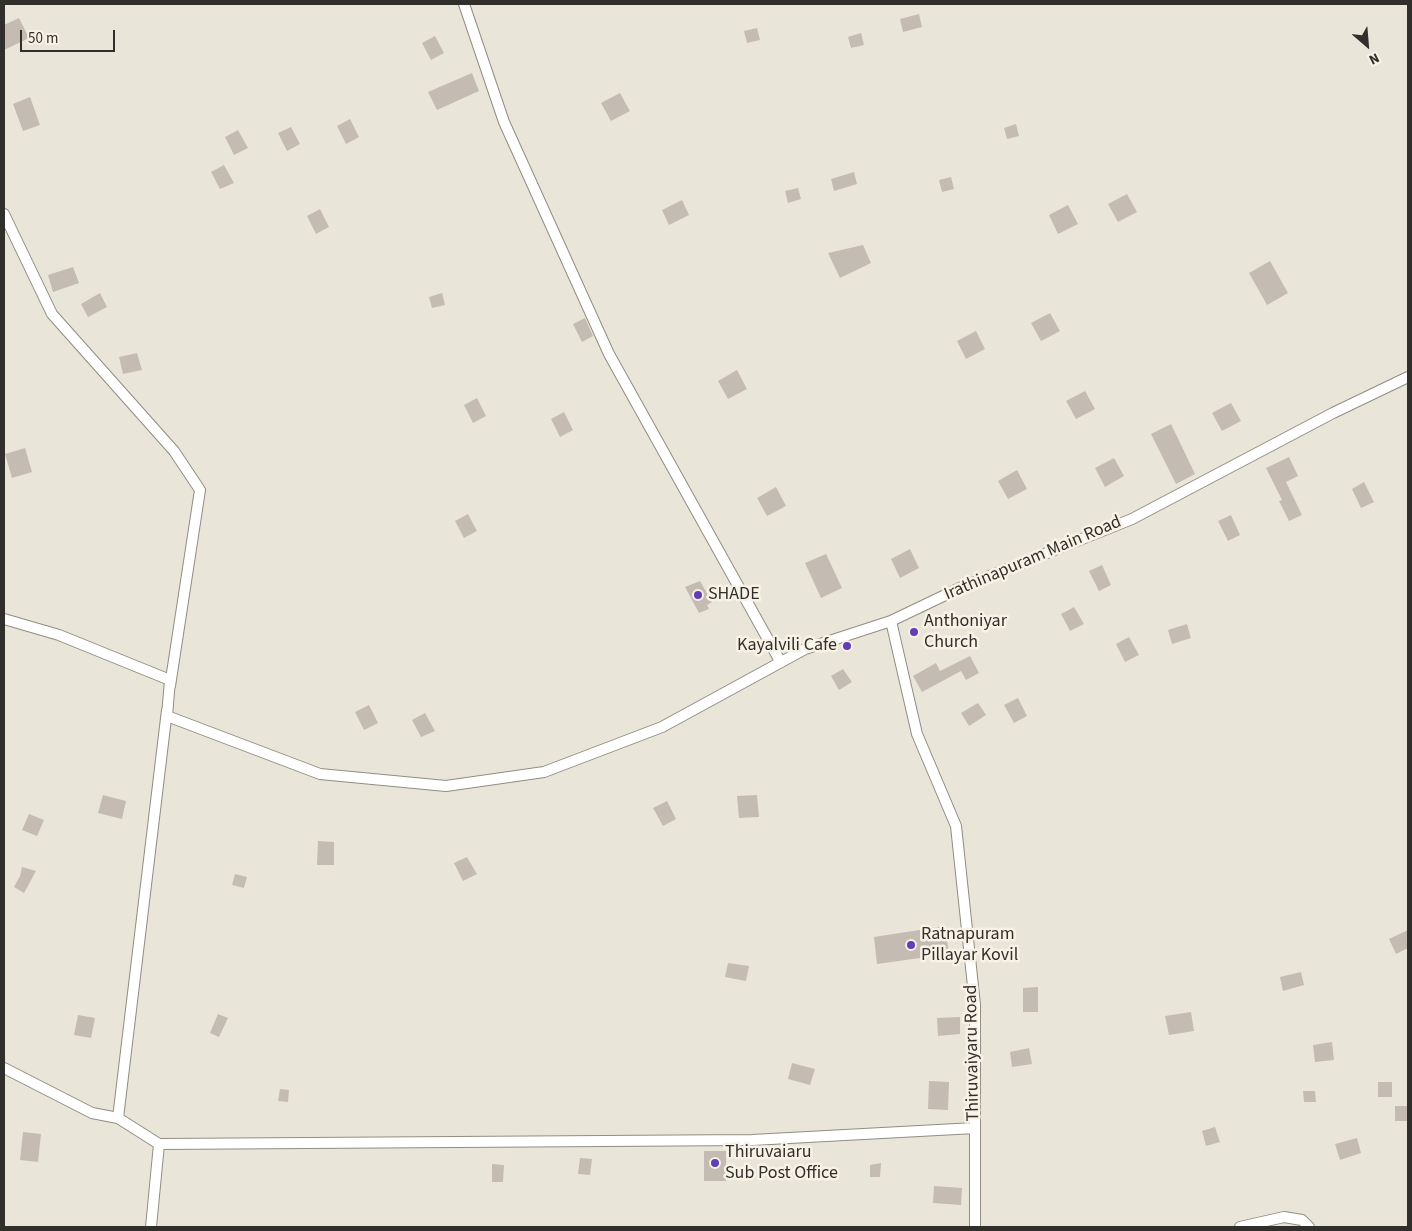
<!DOCTYPE html>
<html>
<head>
<meta charset="utf-8">
<style>
  body { margin:0 }
  #map { position:relative; width:1412px; height:1231px; overflow:hidden; background:#eae5d9; font-family:"Source Sans 3",sans-serif }
  canvas { display:block }
  .frame { position:absolute; inset:0; border:5px solid #312f2b; pointer-events:none }
  .north { position:absolute; left:1342px; top:20px; width:50px; height:50px; -webkit-text-stroke:4px #f8f2e6; paint-order:stroke; rotate:153deg; font-size:14px; font-weight:700; line-height:20px; text-align:center; color:#312f2b }
  .north::after { content:''; display:block; margin:auto; width:18px; height:22px; background:#312f2b; clip-path:polygon(50% 0,100% 100%,50% 72%,0 100%) }
  .scale { position:absolute; left:20px; top:30px; width:95px; height:22px; box-sizing:border-box; border:2px solid #312f2b; border-top:0; padding-left:6px; font-size:15px; line-height:18px; white-space:nowrap; color:#312f2b; -webkit-text-stroke:4px #f8f2e6; paint-order:stroke }
</style>
</head>
<body>
<div id="map">
<canvas width="1412" height="1231"></canvas>
<div class="frame"></div>
<div class="north">N</div>
<div class="scale">50 m</div>
</div>
<script>
const context = document.querySelector('canvas').getContext('2d');
context.lineJoin = 'round';
function fillPath(path, color) { context.fillStyle = color; context.fill(path, 'evenodd'); }
const shape = rows => new Path2D(rows.map(r => 'M' + r).join(''));
function stroke(path, color, width, dash) { context.strokeStyle = color; context.lineWidth = width; context.lineCap = dash ? 'butt' : 'round'; context.setLineDash(dash || []); context.stroke(path); }
function write(font, color, halo, rows, align = 'center') {
  context.font = font + ' "Source Sans 3",sans-serif'; context.lineWidth = 5; context.setLineDash([]); context.textBaseline = 'middle'; context.strokeStyle = halo; context.fillStyle = color; for (const [text, x, y, turn = 0] of rows) {
    context.save(); context.translate(x, y); context.rotate((+turn || 0) * Math.PI / 180); context.textAlign = isNaN(turn) ? turn : align; if (halo) context.strokeText(text, 0, 0); context.fillText(text, 0, 0); context.restore();
  }
}
fillPath(shape([
  [919,14,922,27,903,32,900,19],
  [19,18,29,38,4,50,4,25],
  [757,28,760,40,747,43,744,31],
  [861,33,864,45,851,48,848,37],
  [435,36,444,53,431,60,422,43],
  [472,73,479,91,437,110,428,92],
  [620,93,630,111,611,121,601,103],
  [30,97,40,125,23,131,13,104],
  [350,119,359,137,346,144,337,126],
  [1016,124,1019,136,1007,139,1004,128],
  [291,127,300,144,287,151,278,133],
  [238,130,248,148,234,155,225,137],
  [224,165,234,183,220,189,211,172],
  [854,172,857,184,834,191,831,179],
  [951,177,954,189,942,192,939,180],
  [798,188,801,199,788,203,785,191],
  [1127,194,1137,212,1118,222,1108,204],
  [682,200,689,215,669,225,662,210],
  [1068,205,1078,224,1058,234,1049,215],
  [320,209,329,227,316,234,307,216],
  [863,245,871,263,840,278,828,253],
  [1270,261,1288,293,1267,305,1249,273],
  [73,267,79,283,53,292,48,275],
  [100,293,107,307,88,317,81,304],
  [442,293,445,305,432,308,429,297],
  [1050,313,1060,331,1041,341,1031,323],
  [585,318,593,336,582,342,573,324],
  [976,331,985,349,966,359,957,341],
  [137,353,142,370,123,374,119,357],
  [737,370,747,389,728,399,718,381],
  [1085,391,1095,409,1076,419,1066,401],
  [477,398,486,416,473,423,464,405],
  [1231,403,1241,421,1222,431,1212,413],
  [564,412,573,430,560,437,551,419],
  [1171,424,1195,474,1176,484,1151,434],
  [25,448,32,472,12,478,5,454],
  [1289,457,1298,476,1286,482,1302,515,1289,521,1279,501,1282,500,1266,468],
  [1114,458,1124,476,1105,487,1095,468],
  [1017,470,1027,489,1008,499,998,481],
  [1364,482,1374,502,1361,508,1352,489],
  [776,487,786,506,767,516,757,498],
  [468,514,477,531,464,538,455,521],
  [1231,515,1240,535,1228,541,1218,521],
  [910,549,919,568,900,578,891,559],
  [826,554,842,588,821,598,805,563],
  [1102,565,1111,585,1099,591,1089,571],
  [700,581,712,602,707,605,709,609,699,613,685,587],
  [1074,607,1084,624,1070,631,1061,614],
  [1187,624,1191,638,1172,644,1168,630],
  [1129,637,1139,655,1125,662,1116,644],
  [970,656,979,673,966,680,961,671,922,692,913,676,936,663,940,671],
  [843,669,852,682,839,690,831,676],
  [1018,698,1027,716,1014,723,1004,705],
  [978,703,986,715,969,726,961,713],
  [369,705,378,723,364,730,355,712],
  [425,713,435,731,421,737,412,720],
  [103,795,126,801,122,819,98,813],
  [757,795,759,817,739,818,737,796],
  [667,801,676,819,663,826,653,808],
  [29,814,44,820,37,836,22,830],
  [318,841,334,842,334,865,317,865],
  [467,857,477,874,463,881,454,863],
  [22,867,36,871,24,893,14,887,20,876],
  [235,874,247,877,244,888,232,885],
  [945,926,949,954,877,964,874,937],
  [1408,930,1408,948,1396,954,1389,939],
  [728,963,749,966,746,981,725,977],
  [1301,972,1304,985,1283,991,1280,977],
  [1038,987,1038,1012,1023,1012,1023,988],
  [1191,1012,1194,1031,1169,1035,1165,1016],
  [218,1014,228,1018,219,1037,210,1033],
  [78,1015,95,1018,91,1038,74,1035],
  [960,1017,960,1034,938,1036,937,1018],
  [1332,1042,1334,1060,1315,1062,1313,1045],
  [1029,1048,1032,1064,1012,1067,1010,1052],
  [792,1063,815,1069,810,1085,788,1079],
  [929,1081,949,1082,948,1110,928,1109],
  [1378,1082,1392,1082,1392,1097,1378,1097],
  [280,1089,289,1090,288,1102,278,1101],
  [1303,1091,1315,1091,1316,1102,1304,1102],
  [1395,1106,1408,1106,1408,1121,1395,1121],
  [1215,1127,1220,1142,1206,1146,1202,1131],
  [23,1132,41,1134,38,1162,20,1160],
  [1357,1138,1361,1153,1340,1160,1335,1144],
  [704,1151,726,1151,726,1181,704,1181],
  [580,1158,592,1159,590,1175,578,1174],
  [881,1163,880,1177,870,1177,870,1165],
  [492,1164,504,1165,503,1182,492,1182],
  [934,1186,962,1188,961,1205,933,1203]
]), '#c4bcb2');
const minor = shape([
  [464,4,504,122,609,354,780,661],
  [4,214,52,314,174,451,200,490,170,686],
  [4,619,59,635,170,680,167,716,320,774,446,786,544,772,662,727,805,649,891,621,962,587,1132,519,1333,413,1408,377],
  [891,621,917,734,956,826,975,1005,975,1227],
  [4,1068,92,1113,118,1118,159,1144,752,1140,975,1128],
  [118,1118,167,710],
  [151,1227,159,1144],
  [1240,1227,1284,1217,1302,1220,1309,1227]
]);
stroke(minor, '#928d82', 12);
stroke(minor, '#fff', 10);
for (const [x, y, r, color] of [
  [698,595,5,"#623eb6"],
  [914,632,5,"#623eb6"],
  [847,646,5,"#623eb6"],
  [911,945,5,"#623eb6"],
  [715,1163,5,"#623eb6"]
]) { const dot = new Path2D(); dot.arc(x, y, r, 0, 2 * Math.PI); context.fillStyle = color; context.fill(dot); stroke(dot, '#f8f2e6', 2); }
write('18px', '#312f2b', '#f8f2e6', [
  ["Irathinapuram Main Road",1033,559,-23],
  ["Thiruvaiyaru Road",973,1053,-91]
]);
write('18px', '#312f2b', '#f8f2e6', [
  ["SHADE",708,595],
  ["Anthoniyar",924,622],
  ["Church",924,643],
  ["Kayalvili Cafe",837,646,"right"],
  ["Ratnapuram",921,935],
  ["Pillayar Kovil",921,956],
  ["Thiruvaiaru",725,1153],
  ["Sub Post Office",725,1174]
], 'left');
</script>
</body>
</html>
